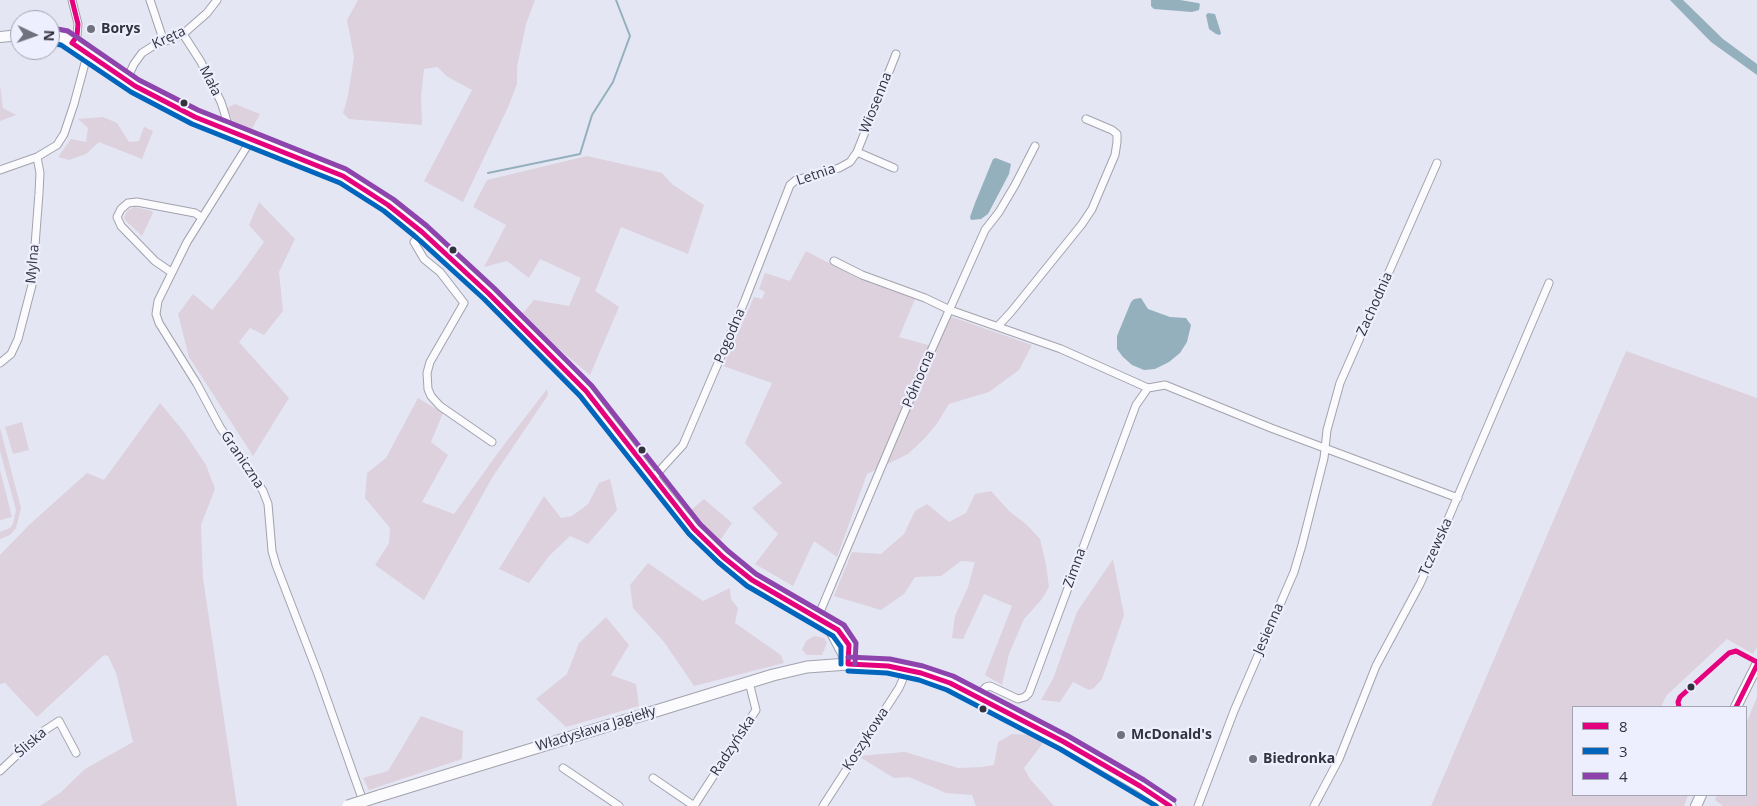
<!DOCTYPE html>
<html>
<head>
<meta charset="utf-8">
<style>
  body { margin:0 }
  #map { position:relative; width:1757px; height:806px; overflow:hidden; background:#e5e6f4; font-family:"Open Sans",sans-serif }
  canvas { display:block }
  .legend { position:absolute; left:1572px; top:706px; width:175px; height:90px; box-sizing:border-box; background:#eeeffe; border:1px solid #a3a4b1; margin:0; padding:6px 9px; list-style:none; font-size:15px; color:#32333d }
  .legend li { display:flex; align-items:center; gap:10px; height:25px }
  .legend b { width:25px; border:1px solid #a3a4b1 }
  .north { position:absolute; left:10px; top:10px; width:50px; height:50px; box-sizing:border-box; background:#eeeffe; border:1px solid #a3a4b1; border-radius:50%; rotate:93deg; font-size:14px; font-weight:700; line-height:20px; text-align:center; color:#32333d }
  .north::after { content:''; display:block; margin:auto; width:18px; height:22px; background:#71727d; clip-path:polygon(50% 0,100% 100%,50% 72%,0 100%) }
</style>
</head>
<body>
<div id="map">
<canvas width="1757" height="806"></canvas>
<ul class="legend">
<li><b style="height:6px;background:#e5007d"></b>8</li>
<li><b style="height:6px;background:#0065bd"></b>3</li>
<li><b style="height:6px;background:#8e44ad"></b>4</li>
</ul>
<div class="north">N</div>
</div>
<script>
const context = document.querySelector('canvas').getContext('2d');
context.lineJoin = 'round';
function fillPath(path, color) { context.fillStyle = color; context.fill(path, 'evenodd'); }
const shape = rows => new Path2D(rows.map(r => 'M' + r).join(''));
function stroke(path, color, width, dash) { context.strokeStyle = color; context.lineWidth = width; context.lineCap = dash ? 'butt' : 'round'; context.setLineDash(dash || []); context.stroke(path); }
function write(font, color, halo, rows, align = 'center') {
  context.font = font + ' "Open Sans",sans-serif'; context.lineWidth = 4.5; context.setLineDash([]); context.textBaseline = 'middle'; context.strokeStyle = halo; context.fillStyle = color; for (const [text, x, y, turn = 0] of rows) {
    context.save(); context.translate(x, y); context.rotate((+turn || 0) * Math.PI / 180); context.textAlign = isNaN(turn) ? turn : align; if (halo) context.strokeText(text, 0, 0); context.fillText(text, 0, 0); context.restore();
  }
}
fillPath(shape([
  [358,0,535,0,526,24,517,67,517,84,509,105,463,202,424,181,472,90,448,77,437,67,424,69,421,96,422,125,349,119,343,113,348,96,354,57,347,20],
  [0,85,3,108,16,115,0,121],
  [235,104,260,114,252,129,233,121,227,108],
  [103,117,117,123,129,142,139,141,144,127,153,131,142,159,99,142,86,154,69,160,58,157,71,139,86,142,88,128,78,119],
  [587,156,662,173,673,185,704,205,688,254,621,227,595,291,619,307,590,375,552,343,523,313,534,300,569,306,581,278,540,259,529,278,507,261,484,267,506,225,473,207,487,180],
  [259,202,295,239,279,272,283,311,264,335,250,328,239,342,289,398,253,456,189,357,178,314,193,294,212,310,239,277,264,242,249,225],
  [135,207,152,211,153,213,142,236,125,220,124,217,128,210],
  [806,251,857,278,915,299,899,337,935,347,949,316,1032,345,1019,370,989,392,949,404,936,425,924,439,908,454,867,474,837,557,814,541,793,586,755,564,778,534,752,508,782,483,745,443,772,383,723,366,754,297,762,299,765,292,759,289,765,273,790,281],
  [1626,351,1757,398,1757,647,1753,654,1727,639,1666,696,1661,707,1573,707,1573,795,1688,795,1684,806,1431,806],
  [547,389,548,395,492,478,424,600,375,565,389,543,390,528,365,498,367,473,386,458,418,398,443,413,431,442,448,455,422,502,454,514,500,450],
  [160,403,184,432,206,465,215,489,201,525,203,578,237,806,40,806,60,793,85,769,133,742,116,673,108,656,104,655,37,717,5,683,0,684,0,555,29,525,87,473,104,480],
  [22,422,29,450,13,454,5,427],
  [0,428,21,508,16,528,10,535,0,539,0,532,10,528,13,524,16,510,0,451],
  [0,470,12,517,0,520],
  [610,479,617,510,588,544,570,536,549,556,529,583,499,569,544,496,561,518,572,516,588,504,599,483],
  [991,491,1009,511,1026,524,1040,539,1046,565,1049,587,1042,599,1024,619,1009,654,1002,685,985,675,1012,606,984,594,963,639,952,638,955,616,968,587,975,562,961,561,941,576,915,577,904,594,881,610,834,596,852,552,881,554,904,534,915,511,927,504,949,522,966,513,975,494],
  [704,499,732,523,719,542,691,510],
  [1113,559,1124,615,1102,679,1094,688,1089,690,1073,682,1060,702,1041,700,1053,679,1077,612],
  [648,563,703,601,730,588,731,599,738,608,735,623,781,655,784,663,694,686,664,642,633,608,630,585],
  [606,617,629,645,611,675,636,684,639,706,566,727,536,699,567,674,579,643],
  [814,636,824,638,827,643,822,655,807,655,802,650,806,641],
  [1757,697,1757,806,1723,806,1715,800,1717,795,1746,795,1746,724],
  [421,716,463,731,462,759,369,790,363,778,388,771],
  [1012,734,1029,735,1043,743,1024,768,1030,779,1054,806,976,806,972,795,946,793,909,777,894,778,858,756,905,752,958,768,982,767,994,765,998,742]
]), '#dcd1dc');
fillPath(shape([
  [1151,0,1180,0,1198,3,1200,4,1199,10,1192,12,1154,9,1151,6],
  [1670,0,1683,0,1723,39,1757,64,1757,75,1711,42],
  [1208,13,1215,14,1221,33,1220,35,1216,34,1209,29,1206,15],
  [996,158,1011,164,1009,174,988,214,981,219,971,220,970,217,975,203,993,159],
  [1141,298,1148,309,1170,317,1186,318,1191,325,1187,342,1180,353,1169,362,1155,369,1144,370,1132,365,1123,357,1117,349,1117,336,1131,302,1134,299]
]), '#94b0bd');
stroke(shape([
  [488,173,580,154,592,115,613,82,630,36,616,0]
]), '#94b0bd', 2);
const street = shape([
  [72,0,78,24,77,36,72,43],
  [150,0,164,42],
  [183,34,201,62,221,102,228,124,225,130],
  [126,81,134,64,142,53,153,46,183,34,207,13,217,0],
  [251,140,187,242,158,301,156,314,159,323,197,384,220,427,263,491,268,504,272,551,276,565,318,674,364,804],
  [857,152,896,54],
  [0,170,37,157,57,145,64,134,74,104,85,63,90,56],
  [422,232,414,242,424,259,440,272,464,303,430,362,427,373,428,389,431,396,440,406,492,442],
  [834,261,862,275,925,298,950,310,1061,349,1148,388,1165,385,1271,428,1458,498],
  [171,272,155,261,121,226,117,217,121,209,128,203,137,202,195,213,201,217],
  [998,326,1011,312,1082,224,1092,209,1115,155,1117,142,1117,134,1112,130,1086,119],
  [0,363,11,354,18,339,32,285,39,193,40,173,37,157],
  [653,478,683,445,745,300,790,185,796,180,839,168,850,162,857,152,894,168],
  [817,619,919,378,985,230,999,212,1015,185,1035,146],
  [978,696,986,687,990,686,1018,699,1025,697,1029,693,1136,405,1148,388],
  [563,768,619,806],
  [0,771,39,734,59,721,76,753],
  [653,778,694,806],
  [694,806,756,710,749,682],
  [823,806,899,688,903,679,903,669],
  [1198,806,1234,711,1294,572,1302,545,1324,458,1327,430,1340,383,1437,163],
  [1314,806,1339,759,1376,666,1420,584,1434,552,1549,283]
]);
const secondary = shape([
  [50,35,64,38,135,86,195,117,343,176,388,205,422,232,489,294,567,371,586,391,668,497,694,529,723,557,752,580,838,630,849,645,848,664],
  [0,37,20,35],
  [829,627,848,663],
  [1736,707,1757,665],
  [1696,806,1701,795]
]);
const primary = shape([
  [379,796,773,675,807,667,848,664,888,666,921,673,950,683,1064,742,1140,786,1170,806]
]);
stroke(street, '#a2a2ad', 9);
stroke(secondary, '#a2a2ad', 12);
stroke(primary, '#a2a2ad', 13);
stroke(street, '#fbfbfd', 7);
stroke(secondary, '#fbfbfd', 10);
stroke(primary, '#fbfbfd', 11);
const primaryBridge = shape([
  [348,806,379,796]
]);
stroke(primaryBridge, '#a2a2ad', 13, []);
stroke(primaryBridge, '#fbfbfd', 11);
stroke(shape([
  [72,0,78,24,77,36,72,43],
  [72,43,135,86,195,117,343,176,388,205,422,232,489,294,586,391,694,529,723,557,752,580,838,630,849,645,848,664],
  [848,664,888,666,921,673,950,683,1064,742,1140,786,1170,806],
  [1679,707,1678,702,1680,697,1729,653,1736,651,1757,662],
  [1736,707,1757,665]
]), '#e5007d', 5);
stroke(shape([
  [50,43,61,45,131,92,192,124,340,183,384,211,417,238,484,299,580,396,689,534,718,562,747,586,833,636,841,647,841,664],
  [848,671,887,673,919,680,947,690,1060,749,1156,806]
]), '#0065bd', 5);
stroke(shape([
  [52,28,68,31,139,80,198,110,346,169,393,199,427,226,494,288,592,386,700,524,728,551,756,574,844,625,856,643,855,664],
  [848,657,890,659,923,666,953,676,1068,736,1144,780,1174,800]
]), '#8e44ad', 5);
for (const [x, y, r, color] of [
  [91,29,5,"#71727d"],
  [184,103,4.5,"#32333d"],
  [453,250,4.5,"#32333d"],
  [642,450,4.5,"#32333d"],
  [1691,687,4.5,"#32333d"],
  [983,709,4.5,"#32333d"],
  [1121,735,5,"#71727d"],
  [1253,759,5,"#71727d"]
]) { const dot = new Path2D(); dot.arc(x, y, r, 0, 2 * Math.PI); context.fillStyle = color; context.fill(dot); stroke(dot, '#eeeffe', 2); }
write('bold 14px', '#32333d', '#eeeffe', [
  ["Borys",101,29],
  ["McDonald's",1131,735],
  ["Biedronka",1263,759]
], 'left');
write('14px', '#32333d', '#eeeffe', [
  ["Kręta",169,38,-25],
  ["Mała",210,81,63],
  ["Wiosenna",876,103,-68],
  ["Letnia",816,175,-19],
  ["Mylna",33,264,-85],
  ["Zachodnia",1375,304,-66],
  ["Pogodna",730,336,-67],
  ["Północna",919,379,-67],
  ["Graniczna",242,460,56],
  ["Tczewska",1436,547,-66],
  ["Zimna",1075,568,-70],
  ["Jesienna",1269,629,-66],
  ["Władysława Jagiełły",596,729,-17],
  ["Koszykowa",866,739,-57],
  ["Śliska",31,743,-41],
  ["Radzyńska",733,746,-57]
]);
</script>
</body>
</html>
